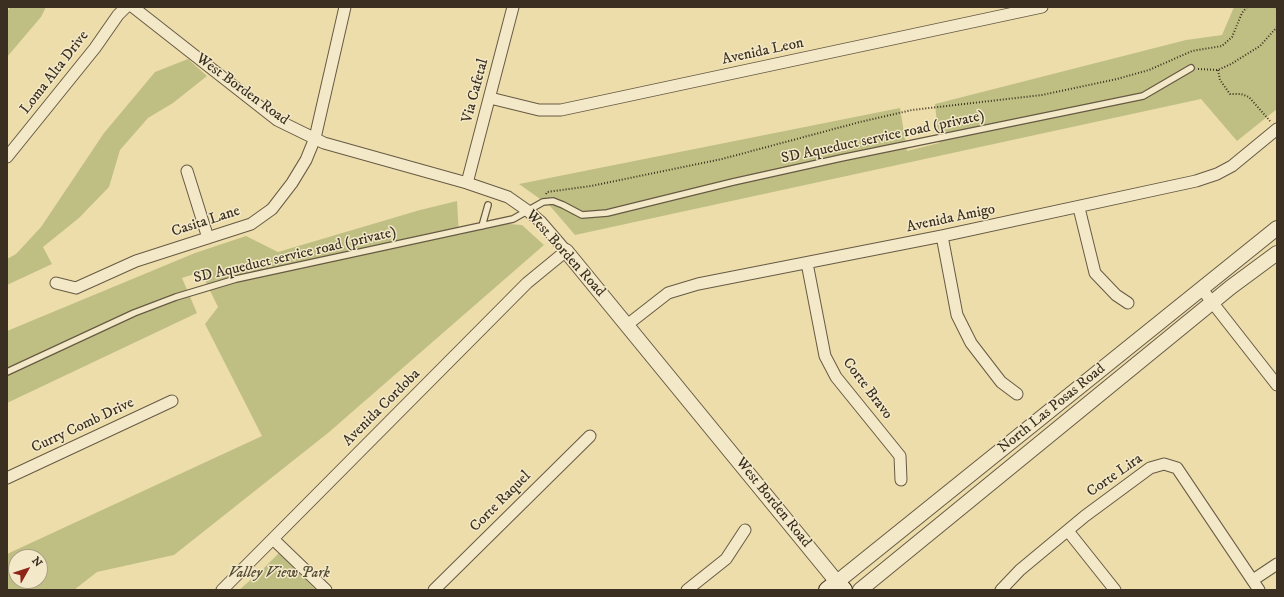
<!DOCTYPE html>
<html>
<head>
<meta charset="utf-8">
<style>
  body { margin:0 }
  #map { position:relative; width:1284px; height:597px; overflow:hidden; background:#edddab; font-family:"IM FELL DW Pica",serif }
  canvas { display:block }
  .frame { position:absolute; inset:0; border:8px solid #3a2f21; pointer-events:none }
  .north { position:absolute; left:8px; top:549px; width:40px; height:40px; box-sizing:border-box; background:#f3e9c8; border:1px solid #a99f85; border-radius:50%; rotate:51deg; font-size:11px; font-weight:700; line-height:16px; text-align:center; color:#3a2f21 }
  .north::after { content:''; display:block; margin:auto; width:14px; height:18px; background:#8f2418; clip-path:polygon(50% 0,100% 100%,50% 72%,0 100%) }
</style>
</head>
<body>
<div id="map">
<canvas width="1284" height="597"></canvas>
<div class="frame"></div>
<div class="north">N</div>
</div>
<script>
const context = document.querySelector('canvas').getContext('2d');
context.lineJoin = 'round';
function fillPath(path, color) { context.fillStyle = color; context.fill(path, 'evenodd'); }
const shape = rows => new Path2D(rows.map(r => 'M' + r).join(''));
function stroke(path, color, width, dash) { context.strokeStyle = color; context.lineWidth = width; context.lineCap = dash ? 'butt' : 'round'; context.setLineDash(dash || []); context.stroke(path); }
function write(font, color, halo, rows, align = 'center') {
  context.font = font + ' "IM FELL DW Pica",serif'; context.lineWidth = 3; context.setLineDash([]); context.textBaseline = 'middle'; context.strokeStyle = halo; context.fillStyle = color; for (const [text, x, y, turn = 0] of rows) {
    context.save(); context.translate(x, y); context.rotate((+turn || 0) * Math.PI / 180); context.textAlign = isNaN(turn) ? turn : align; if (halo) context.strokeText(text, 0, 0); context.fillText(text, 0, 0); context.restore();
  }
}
fillPath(shape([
  [10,7,46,7,41,17,7,57,7,12],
  [1234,7,1277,7,1277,109,1237,141,1201,99,575,235,550,206,519,184,900,108,907,151,939,143,935,104,1186,40,1222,35],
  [188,59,207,76,173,103,148,118,120,150,109,187,79,218,43,247,52,264,7,285,7,259,16,254,41,227,104,133,155,72],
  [457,201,459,235,496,223,522,225,544,245,328,433,174,555,97,572,74,590,7,590,7,554,262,436,205,324,218,307,201,272,182,278,197,313,7,403,7,331,195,253,246,236,278,252,420,210],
  [16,557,40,557,40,581,16,581],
  [279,553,316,590,239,590,261,571]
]), '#c0bf83');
const service = shape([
  [482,226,488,205],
  [7,372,134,313,176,297,236,279,513,219,543,202,553,201,563,205,582,215,607,213,733,182,841,158,1143,96,1191,68]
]);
const minor = shape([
  [133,7,277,120,324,143,467,183,508,197,528,211,541,222,566,251,527,283,222,590],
  [490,98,539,110,561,110,1042,7],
  [7,157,95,48,118,15,126,7],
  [187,171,208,238],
  [467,183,513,7],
  [1079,208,1095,273,1116,295,1128,303],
  [942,236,957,315,971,343,1001,382,1017,394],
  [807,263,825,356,836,377,900,456,901,480],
  [56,283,76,288,136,261,251,224,272,209,292,183,306,160,315,138,345,7],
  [1201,288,1277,385],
  [627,325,668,293,698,284,942,236,1196,181,1217,174,1232,166,1277,129],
  [7,478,172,401],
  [1068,531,1115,590],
  [273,539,326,590],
  [1253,580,1277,564],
  [434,590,590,436],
  [687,590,726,559,745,530],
  [1001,590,1020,570,1085,516,1150,468,1164,464,1177,468,1259,590]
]);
const tertiary = shape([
  [566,251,837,582,1277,228],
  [860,590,1231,287,1277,253]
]);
const secondary = shape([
  [827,590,837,582,844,590]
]);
stroke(service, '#675a44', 8);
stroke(minor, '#675a44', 13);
stroke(tertiary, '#675a44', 16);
stroke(secondary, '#3a2f21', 18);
stroke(shape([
  [1275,7,1277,8],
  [1198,69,1218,70,1231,64,1260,46,1277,27],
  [1218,70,1220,80,1230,94,1241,94,1249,97,1270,121],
  [546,194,547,192,591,186,722,159,860,122,912,110,1042,95,1117,79,1149,70,1192,51,1222,46,1232,37,1242,13,1247,7]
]), '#3a2f21', 2, [1, 2]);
stroke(service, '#f3e9c8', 5.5);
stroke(minor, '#f3e9c8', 11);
stroke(tertiary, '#f3e9c8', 14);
stroke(secondary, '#f3e9c8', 16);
write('15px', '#3a2f21', '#f3e9c8', [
  ["Avenida Leon",763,52,-12],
  ["Loma Alta Drive",55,73,-52],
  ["West Borden Road",242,90,36],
  ["Via Cafetal",476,91,-75],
  ["SD Aqueduct service road (private)",883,138,-12],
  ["Avenida Amigo",951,219,-12],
  ["Casita Lane",206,222,-18],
  ["West Borden Road",565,254,48],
  ["SD Aqueduct service road (private)",295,256,-13],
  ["Corte Bravo",867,389,53],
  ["Avenida Cordoba",382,408,-45],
  ["North Las Posas Road",1052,409,-39],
  ["Curry Comb Drive",83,426,-25],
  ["Corte Lira",1115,476,-35],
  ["Corte Raquel",501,502,-45],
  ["West Borden Road",773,503,51]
]);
write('italic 15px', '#554c35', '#f3e9c8', [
  ["Valley View Park",279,574]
]);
</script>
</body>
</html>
